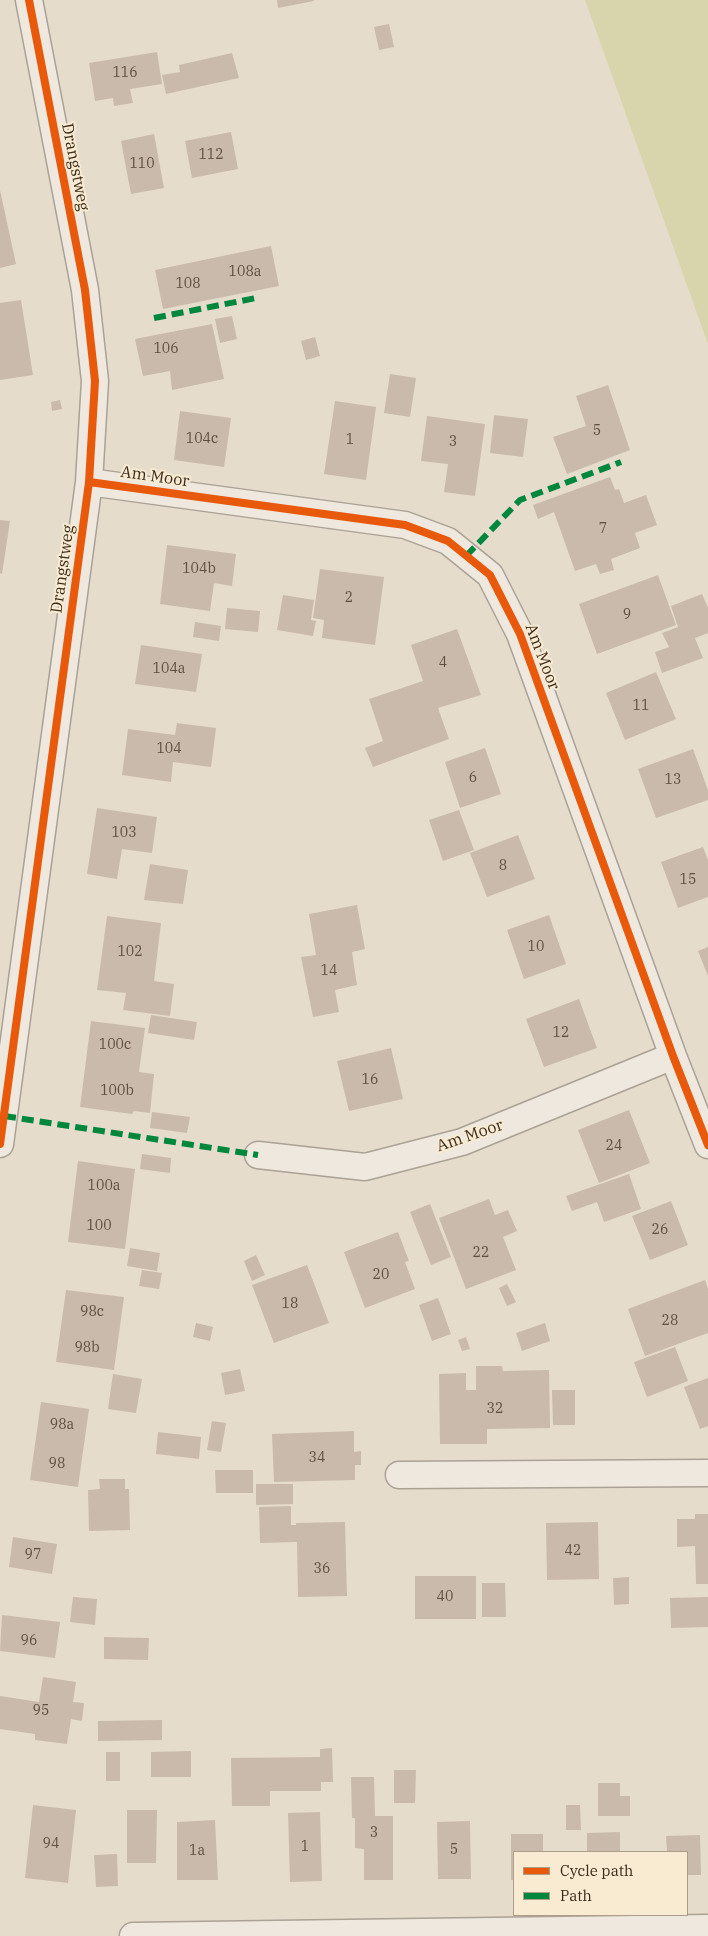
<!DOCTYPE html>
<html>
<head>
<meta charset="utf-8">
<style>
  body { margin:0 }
  #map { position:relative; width:708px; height:1936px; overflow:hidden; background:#e6dccc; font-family:"IBM Plex Serif",serif }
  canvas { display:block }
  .legend { position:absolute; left:513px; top:1851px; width:175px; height:65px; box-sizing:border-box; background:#f8ebd1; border:1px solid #ac9e89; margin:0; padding:6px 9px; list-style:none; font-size:15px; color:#3b2a1c }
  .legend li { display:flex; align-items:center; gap:10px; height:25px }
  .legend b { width:25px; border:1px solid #ac9e89 }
</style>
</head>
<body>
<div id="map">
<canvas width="708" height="1936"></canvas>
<ul class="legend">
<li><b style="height:6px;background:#e8590c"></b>Cycle path</li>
<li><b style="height:6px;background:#00873e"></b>Path</li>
</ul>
</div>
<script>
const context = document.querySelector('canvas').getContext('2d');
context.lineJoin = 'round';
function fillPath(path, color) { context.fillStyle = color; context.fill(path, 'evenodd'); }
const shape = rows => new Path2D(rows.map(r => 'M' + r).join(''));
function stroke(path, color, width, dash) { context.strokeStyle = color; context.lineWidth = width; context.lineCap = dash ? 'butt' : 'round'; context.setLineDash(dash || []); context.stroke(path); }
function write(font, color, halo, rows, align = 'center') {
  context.font = font + ' "IBM Plex Serif",serif'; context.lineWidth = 4; context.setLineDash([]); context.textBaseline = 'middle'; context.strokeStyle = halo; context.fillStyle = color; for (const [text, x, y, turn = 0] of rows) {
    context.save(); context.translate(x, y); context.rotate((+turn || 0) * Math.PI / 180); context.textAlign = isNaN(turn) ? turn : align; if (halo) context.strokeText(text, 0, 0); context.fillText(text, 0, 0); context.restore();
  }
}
fillPath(shape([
  [585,0,708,0,708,344]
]), '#d8d5ad');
fillPath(shape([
  [277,0,314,0,314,1,278,8],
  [389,24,394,47,379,50,374,27],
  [157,52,162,84,130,89,133,103,114,106,113,98,95,101,89,63],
  [232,53,239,78,166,94,162,75,180,72,179,65],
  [231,132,238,169,192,178,185,141],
  [154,134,164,188,131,194,121,141],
  [0,190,16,264,0,268],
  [271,246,279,286,163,309,155,270],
  [21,300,33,375,0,380,0,303],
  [232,316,237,339,220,343,215,319],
  [212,324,224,379,172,390,170,371,143,376,135,339],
  [315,337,320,356,306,360,301,341],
  [390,374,416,378,410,417,384,413],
  [608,385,630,450,567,474,553,437,586,426,576,396],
  [60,400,62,409,52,411,51,402],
  [335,401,376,407,366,480,324,474],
  [180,411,231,418,224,467,174,460],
  [494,415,528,419,523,457,490,453],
  [427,416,485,424,475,496,444,492,448,464,421,461],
  [610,477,615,490,619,489,624,503,646,495,657,525,635,533,640,548,611,559,614,570,600,574,596,564,575,571,554,512,538,519,533,505],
  [0,520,10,521,2,574,0,573],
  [167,545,236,554,232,586,214,583,210,611,160,604],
  [320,569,384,577,375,645,322,638,324,620,313,618],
  [658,575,676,625,597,654,579,604],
  [702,594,708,608,708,633,695,638,703,658,662,673,655,652,669,647,662,633,678,627,671,606],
  [283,595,314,600,311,620,316,621,313,636,277,630],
  [227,608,260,611,258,632,225,629],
  [195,622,221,626,219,641,193,637],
  [457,629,481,695,438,708,449,739,373,767,365,748,383,741,369,699,423,681,411,645],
  [141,645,202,654,196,692,135,684],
  [656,672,676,719,625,740,606,693],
  [177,723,216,728,211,767,173,762,171,782,122,775,128,729,175,735],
  [485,748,501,794,460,808,445,762],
  [693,749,708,790,708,800,656,818,638,769],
  [97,808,157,817,152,853,122,849,117,879,87,874],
  [459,810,474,850,443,861,429,820],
  [518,835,535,879,487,897,470,853],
  [703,847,708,860,708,897,678,908,661,862],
  [150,864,188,870,183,904,144,900],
  [357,905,365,949,352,952,357,985,335,990,339,1012,313,1017,301,957,316,955,309,914],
  [549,915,566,964,524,979,507,930],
  [107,916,161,923,154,981,174,984,170,1016,123,1010,126,993,97,990],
  [708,947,708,976,698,951],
  [579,999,597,1048,544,1067,526,1019],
  [151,1015,197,1022,194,1040,148,1033],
  [91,1021,145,1028,139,1072,154,1074,150,1113,134,1111,132,1114,80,1107],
  [391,1048,403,1099,349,1111,337,1061],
  [629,1110,650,1163,599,1183,578,1130],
  [152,1112,190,1117,187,1133,150,1128],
  [142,1154,171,1158,170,1173,140,1169],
  [78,1161,135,1169,125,1249,68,1242],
  [629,1174,641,1209,604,1222,597,1202,572,1211,566,1196],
  [489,1199,495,1215,508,1210,517,1231,503,1237,516,1270,466,1289,439,1218],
  [671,1201,688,1245,650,1260,632,1216],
  [430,1204,451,1257,431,1265,410,1212],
  [398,1232,409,1261,405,1262,415,1289,365,1308,344,1252],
  [130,1248,160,1253,157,1271,127,1266],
  [256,1255,265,1275,252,1281,244,1261],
  [307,1265,329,1323,274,1343,252,1285],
  [142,1270,162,1273,159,1289,139,1286],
  [705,1280,708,1289,708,1333,645,1356,628,1309],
  [507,1284,516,1302,507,1306,499,1288],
  [66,1290,124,1297,114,1370,56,1362],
  [438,1298,451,1334,432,1341,419,1305],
  [196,1323,213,1327,210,1341,193,1337],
  [545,1323,550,1341,522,1351,516,1333],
  [466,1337,470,1349,462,1351,458,1340],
  [675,1347,688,1381,647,1397,634,1362],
  [476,1366,502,1366,503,1371,549,1370,550,1428,487,1429,487,1444,440,1444,439,1374,466,1373,466,1390,476,1390],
  [240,1369,245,1391,225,1395,221,1373],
  [113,1374,142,1379,136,1413,108,1409],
  [708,1378,708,1426,700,1429,684,1387],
  [552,1390,575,1390,575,1425,553,1425],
  [41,1402,89,1409,78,1487,30,1480],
  [212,1421,226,1423,221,1452,207,1450],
  [354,1431,354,1452,361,1451,361,1465,355,1465,355,1480,274,1482,272,1434],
  [158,1432,201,1437,199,1459,156,1454],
  [215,1470,253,1470,253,1493,216,1493],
  [99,1479,125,1479,125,1489,129,1489,130,1530,89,1531,88,1490,100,1489],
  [256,1484,293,1484,293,1504,256,1505],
  [291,1506,291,1525,296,1525,296,1523,345,1522,347,1596,298,1597,297,1542,260,1543,259,1507],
  [695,1514,708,1514,708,1584,696,1584,695,1546,677,1547,677,1519,695,1519],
  [598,1522,599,1579,547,1580,546,1523],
  [13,1537,57,1544,52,1574,9,1567],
  [415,1576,476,1576,476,1619,415,1619],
  [629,1577,629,1604,614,1605,613,1578],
  [482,1583,505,1583,506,1617,482,1617],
  [73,1597,97,1599,95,1625,70,1622],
  [708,1597,708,1627,671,1628,670,1598],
  [2,1615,60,1622,55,1658,0,1651],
  [104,1637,149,1638,148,1660,104,1659],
  [43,1677,76,1682,73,1702,84,1703,82,1721,71,1719,67,1744,35,1740,35,1734,0,1729,0,1696,39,1702],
  [162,1720,162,1740,98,1741,98,1721],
  [332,1748,333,1782,321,1782,321,1791,270,1791,270,1806,232,1806,231,1758,320,1757,320,1749],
  [191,1751,191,1777,151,1777,151,1752],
  [106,1752,120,1752,120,1781,106,1781],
  [394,1770,416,1770,415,1803,394,1803],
  [351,1777,374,1777,375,1816,393,1816,393,1880,364,1880,364,1849,355,1848,355,1818,352,1818],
  [598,1783,620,1783,620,1796,630,1796,630,1816,598,1816],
  [33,1805,76,1810,68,1883,25,1878],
  [566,1805,580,1805,581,1830,566,1830],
  [127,1810,157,1810,156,1863,127,1863],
  [320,1812,322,1881,290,1882,288,1813],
  [215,1820,218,1880,177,1880,177,1822],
  [470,1821,471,1879,438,1879,437,1822],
  [620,1832,620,1852,587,1852,587,1833],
  [511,1834,543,1834,543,1852,514,1852,514,1880,511,1880],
  [700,1835,701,1875,687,1875,687,1852,667,1852,666,1836],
  [117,1854,118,1886,96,1887,94,1855]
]), '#cabaac');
const street = shape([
  [89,482,405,525,448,541,490,575,520,634,673,1056,708,1145],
  [0,1144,89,482,95,381,85,290,29,0],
  [258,1155,365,1167,462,1142,673,1056],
  [399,1475,708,1473],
  [133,1936,708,1928]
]);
stroke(street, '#aba195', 29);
stroke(street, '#eee8de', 26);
stroke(shape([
  [154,318,256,298],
  [466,556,520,500,621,462],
  [4,1116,258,1155]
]), '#00873e', 6, [12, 6]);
stroke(shape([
  [89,482,405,525,448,541,490,575,520,634,673,1056,708,1145],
  [0,1144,89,482,95,381,85,290,29,0]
]), '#e8590c', 8);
write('14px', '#5f4e40', null, [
  ["116",125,73],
  ["112",211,155],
  ["110",142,164],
  ["108a",245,272],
  ["108",188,284],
  ["106",166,349],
  ["5",597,431],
  ["104c",202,439],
  ["1",350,440],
  ["3",453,442],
  ["7",603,529],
  ["104b",199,569],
  ["2",349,598],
  ["9",627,615],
  ["4",443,663],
  ["104a",169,669],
  ["11",641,706],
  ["104",169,749],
  ["6",473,778],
  ["13",673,780],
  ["103",124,833],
  ["8",503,866],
  ["15",688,880],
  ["10",536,947],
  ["102",130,952],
  ["14",329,971],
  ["12",561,1033],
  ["100c",115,1045],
  ["16",370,1080],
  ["100b",117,1091],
  ["24",614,1146],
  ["100a",104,1186],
  ["100",99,1226],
  ["26",660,1230],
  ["22",481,1253],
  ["20",381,1275],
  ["18",290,1304],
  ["98c",92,1312],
  ["28",670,1321],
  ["98b",87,1348],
  ["32",495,1409],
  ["98a",62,1425],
  ["34",317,1458],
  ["98",57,1464],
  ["42",573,1551],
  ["97",33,1555],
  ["36",322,1569],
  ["40",445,1597],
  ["96",29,1641],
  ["95",41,1711],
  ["3",374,1833],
  ["94",51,1844],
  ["1",305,1847],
  ["5",454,1850],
  ["1a",197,1851]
]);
write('16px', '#3b2a1c', '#f8ebd1', [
  ["Drangstweg",75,167,79],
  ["Am Moor",155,477,8],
  ["Drangstweg",63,569,-82],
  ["Am Moor",542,657,69],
  ["Am Moor",470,1136,-19]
]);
</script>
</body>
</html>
